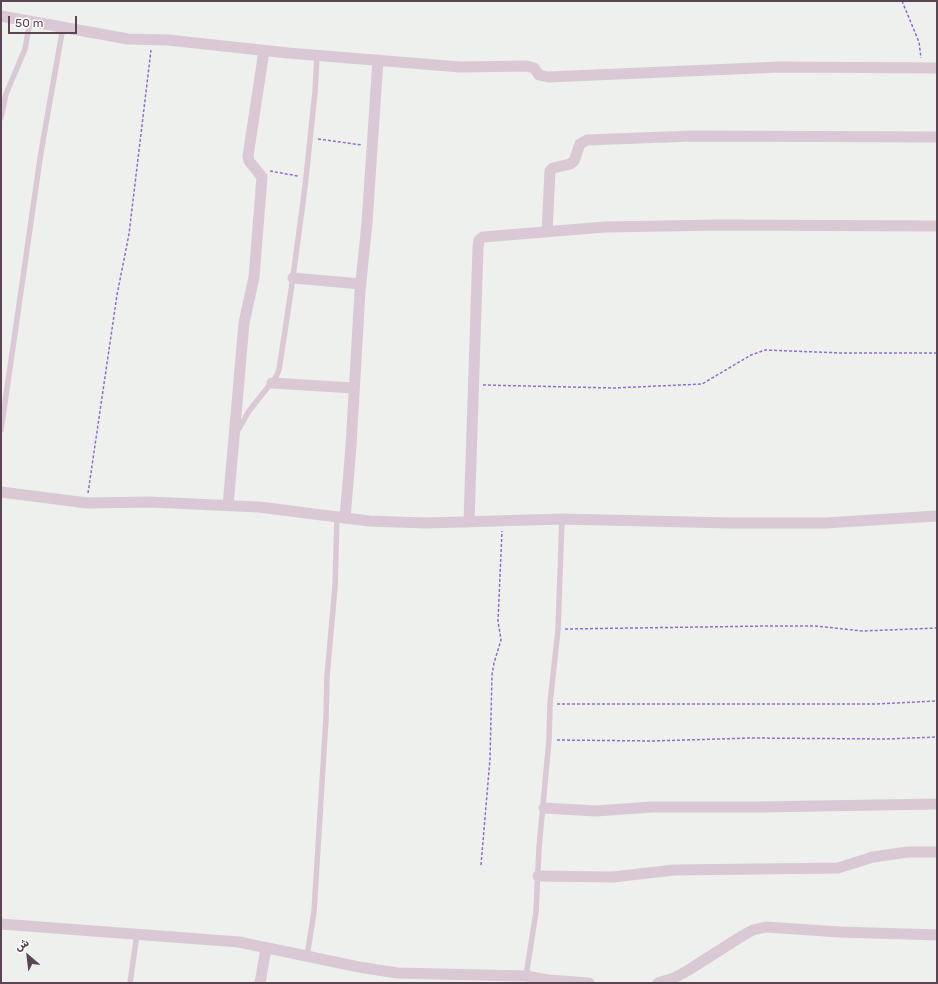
<!DOCTYPE html>
<html>
<head>
<meta charset="utf-8">
<style>
  body { margin:0 }
  #map { position:relative; width:938px; height:984px; overflow:hidden; background:#edf0ec; font-family:Rubik,"Noto Sans Arabic",sans-serif }
  canvas { display:block }
  .frame { position:absolute; inset:0; border:2px solid #5b4454; pointer-events:none }
  .north { position:absolute; left:8px; top:936px; width:40px; height:40px; -webkit-text-stroke:3px #fff; paint-order:stroke; rotate:332deg; font-size:11px; font-weight:700; line-height:16px; text-align:center; color:#5b4454 }
  .north::after { content:''; display:block; margin:auto; width:14px; height:18px; background:#5b4454; clip-path:polygon(50% 0,100% 100%,50% 72%,0 100%) }
  .scale { position:absolute; left:8px; top:16px; width:69px; height:18px; box-sizing:border-box; border:2px solid #5b4454; border-top:0; padding-left:5px; font-size:12px; line-height:14px; white-space:nowrap; color:#5b4454; -webkit-text-stroke:3px #fff; paint-order:stroke }
</style>
</head>
<body>
<div id="map">
<canvas width="938" height="984"></canvas>
<div class="frame"></div>
<div class="north">ش</div>
<div class="scale">50 m</div>
</div>
<script>
const context = document.querySelector('canvas').getContext('2d');
context.lineJoin = 'round';
const shape = rows => new Path2D(rows.map(r => 'M' + r).join(''));
function stroke(path, color, width, dash) { context.strokeStyle = color; context.lineWidth = width; context.lineCap = dash ? 'butt' : 'round'; context.setLineDash(dash || []); context.stroke(path); }
stroke(shape([
  [902,1,919,42,921,58],
  [318,139,362,145],
  [270,171,298,176],
  [483,385,614,388,702,384,751,355,765,350,842,353,937,353],
  [88,493,117,295,129,234,151,50],
  [565,629,768,626,815,626,863,631,937,628],
  [557,704,876,704,937,701],
  [557,740,652,741,751,738,886,739,937,737],
  [481,865,490,759,492,675,494,663,501,640,498,621,502,531]
]), '#916dd1', 1.5, [3, 2]);
stroke(shape([
  [1,118,6,94,25,49,30,21],
  [1,430,41,152,63,27],
  [237,432,249,411,276,377,279,370,292,284,305,187,315,92,317,55],
  [307,956,314,912,326,718,327,676,335,587,337,517],
  [526,976,536,912,539,848,549,740,550,703,558,630,562,519],
  [130,983,137,934]
]), '#dbc8d5', 5.5);
stroke(shape([
  [1,16,128,39,168,40,288,53,460,67,527,66,534,68,539,75,548,77,780,67,937,68],
  [547,232,550,171,553,168,570,164,574,161,580,144,587,140,693,136,937,137],
  [293,278,361,284],
  [272,383,354,388],
  [1,492,87,503,150,502,259,507,369,521,426,523,562,519,730,523,825,523,937,516],
  [228,506,244,323,254,277,262,177,249,161,248,156,264,51],
  [345,518,351,446,360,291,367,223,378,60],
  [469,522,478,248,479,240,483,237,605,227,719,225,937,226],
  [544,808,596,811,652,807,759,807,937,804],
  [538,876,613,877,674,870,838,868,873,857,908,852,937,852],
  [1,924,239,942,359,967,397,973,526,976,548,980,589,983],
  [260,983,266,948],
  [658,983,674,978,687,971,742,936,753,930,766,927,840,932,937,935]
]), '#dbc8d5', 11);
</script>
</body>
</html>
